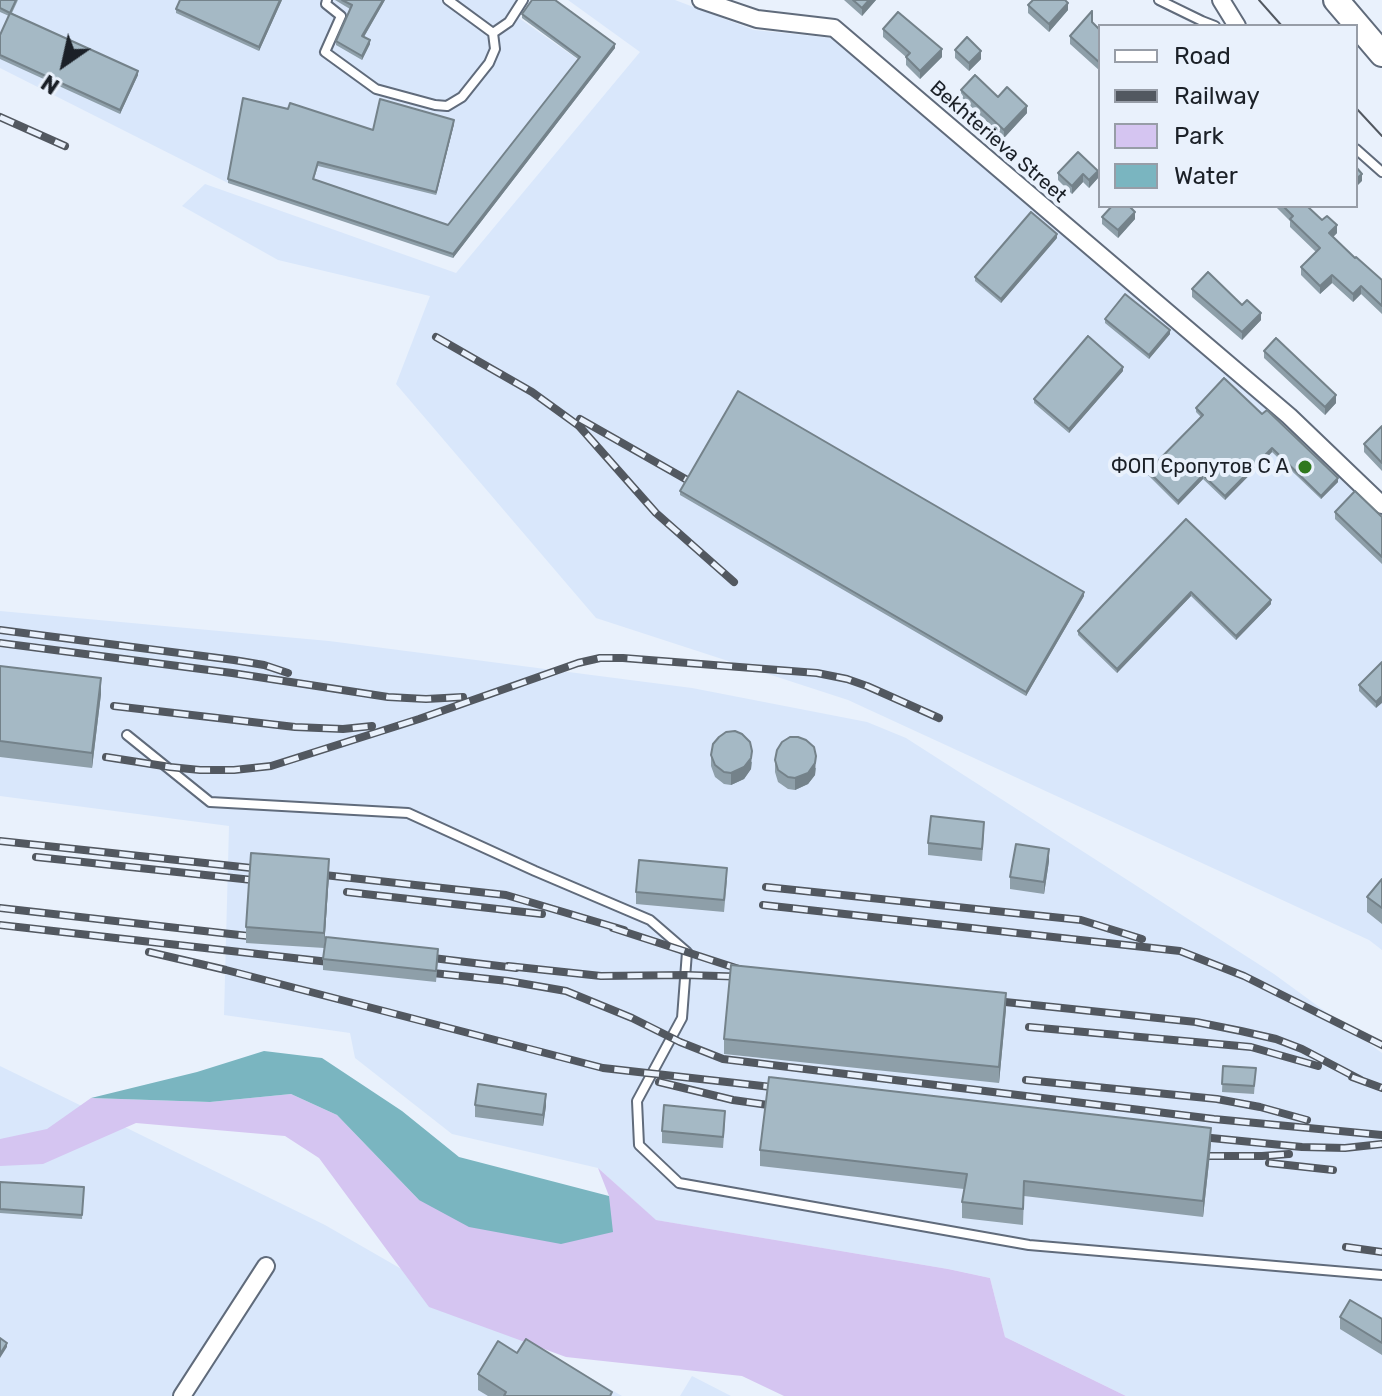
<!DOCTYPE html>
<html>
<head>
<meta charset="utf-8">
<style>
  body { margin:0 }
  #map { position:relative; width:1382px; height:1396px; overflow:hidden; background:#e9f1fc; font-family:Rubik,sans-serif }
  canvas { display:block }
  .legend { position:absolute; left:1098px; top:24px; width:260px; height:184px; box-sizing:border-box; background:#e9f1fc; border:2px solid #979da7; margin:0; padding:10px 14px; list-style:none; font-size:24px; color:#1b2027 }
  .legend li { display:flex; align-items:center; gap:16px; height:40px }
  .legend b { width:40px; border:2px solid #979da7 }
  .north { position:absolute; left:24px; top:24px; width:80px; height:80px; -webkit-text-stroke:6px #e9f1fc; paint-order:stroke; rotate:214deg; font-size:22px; font-weight:700; line-height:32px; text-align:center; color:#1b2027 }
  .north::after { content:''; display:block; margin:auto; width:28px; height:36px; background:#1b2027; clip-path:polygon(50% 0,100% 100%,50% 72%,0 100%) }
</style>
</head>
<body>
<div id="map">
<canvas width="1382" height="1396"></canvas>
<ul class="legend">
<li><b style="height:10px;background:#fff"></b>Road</li>
<li><b style="height:10px;background:#525860"></b>Railway</li>
<li><b style="height:22px;background:#d5c5f1"></b>Park</li>
<li><b style="height:22px;background:#7ab5c0"></b>Water</li>
</ul>
<div class="north">N</div>
</div>
<script>
const context = document.querySelector('canvas').getContext('2d');
context.lineJoin = 'round';
function fillPath(path, color) { context.fillStyle = color; context.fill(path, 'evenodd'); }
const shape = rows => new Path2D(rows.map(r => 'M' + r).join(''));
function stroke(path, color, width, dash) { context.strokeStyle = color; context.lineWidth = width; context.lineCap = dash ? 'butt' : 'round'; context.setLineDash(dash || []); context.stroke(path); }
function write(font, color, halo, rows, align = 'center') {
  context.font = font + ' Rubik,sans-serif'; context.lineWidth = 8; context.setLineDash([]); context.textBaseline = 'middle'; context.strokeStyle = halo; context.fillStyle = color; for (const [text, x, y, turn = 0] of rows) {
    context.save(); context.translate(x, y); context.rotate((+turn || 0) * Math.PI / 180); context.textAlign = isNaN(turn) ? turn : align; if (halo) context.strokeText(text, 0, 0); context.fillText(text, 0, 0); context.restore();
  }
}
fillPath(shape([
  [0,0,530,0,519,18,580,61,448,229,228,183,0,68],
  [568,0,675,0,754,30,832,38,1270,410,1382,519,1382,950,1369,940,848,700,596,618,396,384,430,296,278,260,182,206,205,184,456,273,640,52],
  [0,611,329,641,692,688,867,722,906,738,1274,974,1382,1053,1382,1396,1126,1396,1005,1337,990,1278,948,1269,655,1220,598,1168,452,1134,355,1058,350,1033,224,1015,229,826,0,796],
  [0,1066,325,1225,622,1396,0,1396],
  [692,1376,731,1396,680,1396]
]), '#d9e7fb');
fillPath(shape([
  [291,1094,337,1115,419,1200,609,1196,598,1168,656,1220,948,1269,990,1278,1005,1337,1126,1396,784,1396,742,1376,566,1357,429,1307,319,1158,285,1136,136,1123,43,1164,0,1166,0,1139,47,1129,91,1098,210,1102]
]), '#d5c5f1');
fillPath(shape([
  [264,1051,322,1058,402,1111,459,1157,609,1196,613,1232,561,1244,469,1227,419,1200,337,1115,291,1094,210,1102,91,1098,197,1072]
]), '#7ab5c0');
const service = shape([
  [327,0,326,4,341,16,325,52,376,89,435,105,447,106,462,97,489,63,495,49,493,33],
  [448,0,493,33,509,22,523,0],
  [1159,0,1202,21,1215,26],
  [1356,149,1382,172],
  [127,735,210,802,408,813,535,871,650,920,687,952,682,1018,637,1101,639,1145,679,1183,1029,1245,1382,1275]
]);
const minor = shape([
  [701,0,757,19,834,28,1289,416,1382,505],
  [1221,0,1237,26],
  [182,1396,266,1266]
]);
const secondary = shape([
  [1336,0,1382,54]
]);
stroke(service, '#606b7b', 12);
stroke(minor, '#606b7b', 20);
stroke(secondary, '#606b7b', 28);
stroke(service, '#fff', 8);
stroke(minor, '#fff', 16);
stroke(secondary, '#fff', 24);
stroke(shape([
  [1259,0,1282,26],
  [1356,108,1382,136]
]), '#525860', 2);
const rail = shape([
  [0,117,65,146],
  [436,337,532,392,579,426,656,513,734,582],
  [580,419,696,485],
  [0,630,234,660,264,665,288,673],
  [0,643,232,673,388,697,426,699,463,697],
  [114,706,295,727,343,729,372,726],
  [106,757,170,767,200,770,234,770,271,766,419,719,578,663,600,658,623,658,817,673,847,679,867,686,939,718],
  [0,841,270,870],
  [36,857,271,882],
  [306,873,506,895,624,930],
  [766,887,1081,920,1142,939],
  [347,892,542,914],
  [763,905,1180,951,1244,976,1382,1045],
  [0,908,266,938],
  [0,925,347,964],
  [613,928,742,970],
  [149,952,226,970,603,1068,789,1089],
  [416,956,516,968],
  [508,966,601,976,686,975,751,977],
  [414,971,508,981,566,991,632,1018,680,1042,723,1059,1214,1119,1382,1135],
  [986,1000,1196,1022,1241,1031,1276,1039,1302,1049,1361,1080],
  [1029,1027,1251,1047,1318,1066],
  [1352,1077,1382,1088],
  [1026,1080,1217,1099,1260,1107,1307,1120],
  [659,1082,733,1100,768,1105],
  [1191,1136,1302,1147,1345,1148,1382,1144],
  [1209,1156,1262,1156,1289,1154],
  [1269,1163,1333,1170],
  [1346,1247,1382,1252]
]);
stroke(rail, '#525860', 8);
stroke(rail, '#e9f1fc', 5, [15]);
fillPath(shape([
  [0,0,18,0,12,13,138,75,120,114,0,59,0,35,9,16,0,12],
  [180,0,282,0,259,51,176,13,176,9],
  [335,0,385,0,364,37,370,44,362,60,336,45,336,41,350,9],
  [844,0,876,0,862,16],
  [1028,5,1068,10,1049,32,1028,13],
  [522,14,615,48,453,258,228,183,228,179,373,130,454,124,436,195,318,166,314,179,448,225,578,59,522,18],
  [1092,22,1100,30,1100,71,1070,44,1070,36],
  [883,29,942,57,920,79,906,65,906,57,883,37],
  [955,50,981,59,969,71,955,58],
  [961,90,998,97,1027,113,1004,138,961,97],
  [1078,152,1098,178,1089,188,1083,182,1072,194,1058,180,1058,173],
  [1275,206,1307,206,1337,233,1333,237,1355,258,1382,280,1382,314,1361,294,1353,302,1332,283,1320,294,1301,275,1301,267,1316,252,1290,227,1290,221],
  [1102,217,1135,219,1118,238,1102,224],
  [1057,238,1001,303,975,281,975,277],
  [1192,289,1242,305,1261,320,1242,340,1192,297],
  [1105,319,1170,334,1149,359,1105,323],
  [1264,351,1336,403,1325,415,1264,358],
  [1123,371,1069,433,1034,403,1034,399],
  [1196,408,1262,414,1338,482,1321,499,1272,452,1225,500,1203,479,1178,505,1148,475,1148,471,1201,417,1196,412],
  [1382,426,1382,471,1364,452,1364,444],
  [680,491,1084,596,1026,696,680,495],
  [1335,512,1382,517,1382,564,1335,519],
  [1186,519,1271,604,1236,640,1191,596,1117,673,1078,635,1078,631],
  [1382,662,1376,708,1359,691,1359,685],
  [0,666,101,694,92,768,0,757],
  [711,755,752,762,751,769,744,779,731,785,724,784,715,777,711,766],
  [775,760,816,768,815,775,808,784,795,790,788,789,778,782,775,772],
  [984,834,982,861,928,855,928,843],
  [1049,861,1044,894,1010,889,1010,877],
  [329,875,324,948,246,943,246,927],
  [1382,879,1382,924,1367,912,1367,897],
  [727,880,724,912,636,904,636,892],
  [323,959,438,960,436,982,323,970],
  [1006,1009,999,1083,724,1054,724,1039],
  [1223,1066,1256,1068,1254,1094,1222,1092],
  [475,1105,546,1106,543,1126,475,1117],
  [725,1122,723,1148,662,1143,662,1131],
  [1211,1144,1203,1217,1024,1196,1023,1225,962,1218,962,1202,964,1189,760,1166,760,1150],
  [0,1182,84,1187,82,1219,0,1213],
  [1340,1317,1382,1319,1382,1355,1340,1329],
  [517,1353,612,1396,488,1396,478,1390,478,1374]
]), '#8e9fa9');
fillPath(shape([
  [280,0,282,0,259,51,259,47],
  [383,0,385,0,362,40,362,36],
  [869,0,876,0,862,16,862,8],
  [1068,3,1068,10,1049,32,1049,24],
  [370,40,370,44,362,60,362,56],
  [615,44,615,48,453,258,453,254],
  [942,49,942,57,920,79,920,71],
  [981,51,981,59,969,71,969,63],
  [138,71,138,75,120,114,120,110],
  [1027,106,1027,113,1004,138,1004,130],
  [454,120,454,124,436,195,436,192],
  [1098,171,1098,178,1089,188,1089,180],
  [1083,174,1083,182,1072,194,1072,186],
  [1362,174,1362,181,1356,187,1356,179],
  [1135,212,1135,219,1118,238,1118,230],
  [1337,225,1337,233,1329,241,1329,233],
  [1057,234,1057,238,1001,303,1001,299],
  [1332,275,1332,283,1320,294,1320,286],
  [1361,286,1361,294,1353,302,1353,294],
  [1261,313,1261,320,1242,340,1242,332],
  [1170,330,1170,334,1149,359,1149,355],
  [1123,367,1123,371,1069,433,1069,429],
  [1336,395,1336,403,1325,415,1325,407],
  [1272,448,1272,452,1225,500,1225,496],
  [1203,475,1203,479,1178,505,1178,501],
  [1338,478,1338,482,1321,499,1321,496],
  [1084,592,1084,596,1026,696,1026,692],
  [1191,592,1191,596,1117,673,1117,669],
  [1271,600,1271,604,1236,640,1236,636],
  [101,678,101,694,92,768,92,753],
  [1382,696,1382,703,1376,708,1376,702],
  [752,751,751,769,744,779,731,785,731,773],
  [816,756,815,775,808,784,795,790,795,778],
  [1049,849,1049,861,1044,894,1044,882],
  [329,859,329,875,324,948,324,933],
  [1006,993,1006,1009,999,1083,999,1067],
  [546,1094,546,1106,543,1126,543,1115],
  [1211,1128,1211,1144,1203,1217,1203,1201],
  [7,1343,7,1347,0,1358,0,1354]
]), '#74828a');
const building = shape([
  [0,0,16,0,10,13,0,8,0,0],
  [180,0,280,0,259,47,176,9,180,0],
  [342,0,383,0,362,36,370,40,362,56,336,41,352,5,342,0],
  [532,0,555,0,615,44,453,254,228,179,243,98,288,109,290,103,373,130,380,99,454,120,436,192,318,162,313,179,448,225,580,57,522,14,532,0],
  [853,0,869,0,862,8,853,0],
  [1033,0,1065,0,1068,3,1049,24,1028,5,1033,0],
  [1092,11,1092,22,1100,30,1100,63,1070,36,1092,11],
  [898,12,942,49,920,71,906,57,910,53,883,29,898,12],
  [10,13,138,71,120,110,0,55,0,35,10,13],
  [967,37,981,51,969,63,955,50,967,37],
  [975,75,998,97,1007,87,1027,106,1004,130,961,90,975,75],
  [1078,152,1098,171,1089,180,1083,174,1072,186,1058,173,1078,152],
  [1356,167,1362,174,1356,179,1356,167],
  [1112,206,1129,206,1135,212,1118,230,1102,217,1112,206],
  [1283,206,1307,206,1322,220,1327,216,1337,225,1329,233,1355,258,1356,257,1382,280,1382,306,1361,286,1353,294,1332,275,1320,286,1301,267,1320,248,1290,219,1293,216,1283,206],
  [1031,212,1057,234,1001,299,975,277,1031,212],
  [1208,272,1242,305,1247,300,1261,313,1242,332,1192,289,1208,272],
  [1125,294,1170,330,1149,355,1105,319,1125,294],
  [1088,336,1123,367,1069,429,1034,399,1088,336],
  [1276,338,1336,395,1325,407,1264,351,1276,338],
  [1224,378,1262,414,1267,410,1338,478,1321,496,1272,448,1225,496,1203,475,1178,501,1148,471,1203,415,1196,408,1224,378],
  [738,391,1084,592,1026,692,680,491,738,391],
  [1382,426,1382,463,1364,444,1382,426],
  [1355,491,1382,517,1382,557,1335,512,1355,491],
  [1186,519,1271,600,1236,636,1191,592,1117,669,1078,631,1186,519],
  [1382,662,1382,696,1376,702,1359,685,1382,662],
  [0,666,101,678,92,753,0,741,0,666],
  [735,731,742,734,750,742,752,751,751,758,744,767,731,773,724,772,715,765,711,755,713,744,719,737,726,732,735,731],
  [790,737,798,737,806,740,814,747,816,756,815,763,808,773,795,778,788,777,778,770,775,760,777,750,782,742,790,737],
  [931,816,984,822,982,849,928,843,931,816],
  [1016,844,1049,849,1044,882,1010,877,1016,844],
  [251,853,329,859,324,933,246,927,251,853],
  [639,860,727,868,724,900,636,892,639,860],
  [1382,879,1382,908,1367,897,1382,879],
  [326,937,438,949,436,971,323,959,326,937],
  [731,965,1006,993,999,1067,724,1039,731,965],
  [1223,1066,1256,1068,1254,1086,1222,1084,1223,1066],
  [769,1077,1211,1128,1203,1201,1024,1181,1023,1209,962,1202,967,1174,760,1150,769,1077],
  [478,1084,546,1094,543,1115,475,1105,478,1084],
  [664,1105,725,1111,723,1137,662,1131,664,1105],
  [0,1182,84,1187,82,1215,0,1209,0,1182],
  [1350,1300,1382,1319,1382,1343,1340,1317,1350,1300],
  [0,1338,7,1343,0,1354,0,1338],
  [526,1339,612,1392,610,1396,504,1396,506,1392,478,1374,498,1341,517,1353,526,1339]
]);
fillPath(building, '#a5b9c5');
stroke(building, '#74828a', 2);
for (const [x, y, r, color] of [
  [1305,467,8,"#2f781d"]
]) { const dot = new Path2D(); dot.arc(x, y, r, 0, 2 * Math.PI); context.fillStyle = color; context.fill(dot); stroke(dot, '#e9f1fc', 3); }
write('20px', '#1b2027', '#e9f1fc', [
  ["Bekhterieva Street",998,142,41]
]);
write('20px', '#1b2027', '#e9f1fc', [
  ["ФОП Єропутов С А",1289,467]
], 'right');
</script>
</body>
</html>
